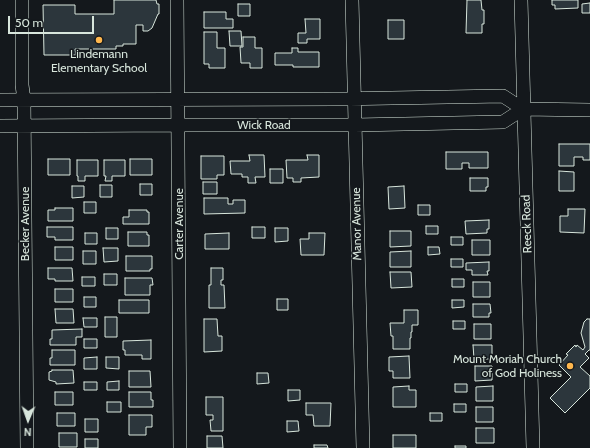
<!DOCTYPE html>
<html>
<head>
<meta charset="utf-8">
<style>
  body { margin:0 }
  #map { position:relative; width:590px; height:448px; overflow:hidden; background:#14181c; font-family:Cabin,sans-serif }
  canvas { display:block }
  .north { position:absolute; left:8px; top:400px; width:40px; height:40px; -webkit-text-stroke:3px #14181c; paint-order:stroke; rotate:182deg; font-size:11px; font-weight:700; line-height:16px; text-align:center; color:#d8e6dc }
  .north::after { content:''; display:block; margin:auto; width:14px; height:18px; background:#d8e6dc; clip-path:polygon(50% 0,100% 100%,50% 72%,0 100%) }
  .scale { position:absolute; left:8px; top:16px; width:86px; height:18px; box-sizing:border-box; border:2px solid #d8e6dc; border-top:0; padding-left:5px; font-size:12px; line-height:14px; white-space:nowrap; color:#d8e6dc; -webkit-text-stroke:3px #14181c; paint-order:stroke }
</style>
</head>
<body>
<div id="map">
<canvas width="590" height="448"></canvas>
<div class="north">N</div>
<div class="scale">50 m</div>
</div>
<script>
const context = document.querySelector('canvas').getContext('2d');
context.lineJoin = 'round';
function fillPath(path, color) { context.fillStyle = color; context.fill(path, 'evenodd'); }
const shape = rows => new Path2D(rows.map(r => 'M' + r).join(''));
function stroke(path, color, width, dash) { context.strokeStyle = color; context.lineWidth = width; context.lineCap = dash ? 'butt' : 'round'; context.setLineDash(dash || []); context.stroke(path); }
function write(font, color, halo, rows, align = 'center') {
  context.font = font + ' Cabin,sans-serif'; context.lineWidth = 3; context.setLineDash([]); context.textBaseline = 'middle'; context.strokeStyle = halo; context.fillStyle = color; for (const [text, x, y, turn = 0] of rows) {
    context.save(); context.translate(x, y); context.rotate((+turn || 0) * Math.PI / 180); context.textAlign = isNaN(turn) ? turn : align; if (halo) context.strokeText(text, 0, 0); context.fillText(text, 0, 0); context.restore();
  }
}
const building = shape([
  [114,0,156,0,157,4,159,4,159,14,158,14,152,28,148,31,143,31,143,25,136,25,136,44,123,44,123,46,116,46,116,49,75,49,76,55,44,55,43,5,75,5,75,14,114,14,114,0],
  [467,0,481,0,482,10,484,10,484,24,482,24,482,33,466,33,467,0],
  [552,0,578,0,578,8,555,9,555,5,552,5,552,0],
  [590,3,590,13,582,13,582,4,590,3],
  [238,4,250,4,250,16,238,16,238,4],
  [204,12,226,12,226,19,233,19,233,28,204,28,204,12],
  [305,19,320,19,320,39,307,39,307,43,298,43,298,33,306,33,305,19],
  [388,20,404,20,404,39,388,39,388,20],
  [229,31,241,31,242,46,230,46,229,31],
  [204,32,217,32,217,48,225,48,225,68,209,68,209,64,204,64,204,32],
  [243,37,255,37,255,48,262,48,262,68,250,68,250,63,241,63,240,47,243,47,243,37],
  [292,48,298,48,298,52,319,52,319,67,293,67,293,65,275,65,275,53,292,53,292,48],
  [559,144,590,144,590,160,583,160,583,157,574,157,574,166,559,166,559,144],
  [446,152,488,152,488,168,469,168,469,163,462,163,462,169,446,169,446,152],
  [249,155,264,155,265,177,255,177,256,183,248,183,248,177,242,177,242,174,231,174,230,161,250,161,249,155],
  [307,155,319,155,319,177,301,178,301,182,293,182,293,178,287,178,286,160,308,160,307,155],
  [201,156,224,156,224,175,217,175,217,179,201,179,201,156],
  [48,159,70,159,70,175,48,175,48,159],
  [130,159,152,159,152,175,130,175,130,159],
  [77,160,98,160,98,176,85,176,85,181,78,181,78,176,77,176,77,160],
  [104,160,125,160,125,176,112,176,112,181,105,181,106,176,104,176,104,160],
  [270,169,283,169,283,183,270,183,270,169],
  [559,171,574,172,574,191,559,191,559,171],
  [470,178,488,178,488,187,486,187,486,191,470,191,470,178],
  [203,182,217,182,217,194,203,194,203,182],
  [140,184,152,184,152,195,140,195,140,184],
  [100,185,112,185,112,197,100,197,100,185],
  [72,186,84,186,84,197,72,198,72,186],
  [404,186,405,208,389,209,388,187,404,186],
  [204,198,228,198,228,204,233,204,233,200,245,200,245,213,204,214,204,198],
  [84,202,96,202,96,213,84,213,84,202],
  [418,205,430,205,430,215,418,215,418,205],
  [55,208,73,208,73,221,48,221,48,210,55,210,55,208],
  [568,209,585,209,584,233,560,232,560,216,568,216,568,209],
  [129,210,147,210,147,212,149,212,149,224,123,224,123,217,129,217,129,210],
  [489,220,489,229,487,229,487,233,466,234,465,221,489,220],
  [426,226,438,226,438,234,426,234,426,226],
  [47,227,73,227,73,240,55,240,55,237,47,237,47,227],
  [252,227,265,227,265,238,252,238,252,227],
  [106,228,118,228,118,239,106,239,106,228],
  [275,228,288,228,288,241,275,242,275,228],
  [390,231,411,231,411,246,390,247,390,231],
  [128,232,147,232,147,235,149,235,149,246,128,246,128,232],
  [85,233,97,233,97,244,85,244,85,233],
  [229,233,229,249,205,249,205,234,229,233],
  [309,233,325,233,324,255,301,255,300,239,309,239,309,233],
  [451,237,463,237,463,245,451,245,451,237],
  [472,240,490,240,490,255,472,255,472,240],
  [55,247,73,247,73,260,55,260,55,247],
  [428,247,439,247,440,254,428,255,428,247],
  [103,248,118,248,118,261,104,262,103,248],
  [83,251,96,251,96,264,83,264,83,251],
  [411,251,411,267,390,267,390,252,411,251],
  [126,256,152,256,152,269,150,269,150,271,126,271,126,256],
  [451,259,463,259,463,267,451,267,451,259],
  [489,262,489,271,487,271,488,275,472,275,472,270,466,270,466,263,489,262],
  [48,268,72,268,73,281,55,281,55,279,48,279,48,268],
  [211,268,223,268,223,280,221,280,221,285,224,285,225,308,209,308,209,285,211,285,211,268],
  [390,272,411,272,412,287,391,288,390,272],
  [104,274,117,274,117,285,104,285,104,274],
  [82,277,95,277,95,286,82,286,82,277],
  [125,278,152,278,153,285,150,285,150,295,125,295,125,278],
  [452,279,464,279,464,287,452,287,452,279],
  [473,282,490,282,490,297,473,297,473,282],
  [55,289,73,289,73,302,55,302,55,289],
  [84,297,96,297,96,307,84,307,84,297],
  [277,299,288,299,288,310,277,310,277,299],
  [119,300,149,300,149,313,119,313,119,300],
  [452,300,464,300,464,307,452,308,452,300],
  [473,304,490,304,491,313,489,313,489,317,473,317,473,304],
  [55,309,73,309,74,323,56,323,55,309],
  [404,310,418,310,418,325,412,325,412,332,411,332,411,338,410,338,410,349,393,349,393,336,391,336,390,323,404,323,404,310],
  [105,317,117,317,117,337,105,337,105,317],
  [83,318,97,318,97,327,84,327,83,318],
  [204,319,217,319,218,336,222,336,222,351,204,352,204,319],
  [587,319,590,319,590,350,589,350,585,354,589,358,580,367,590,376,590,388,565,413,550,398,571,377,559,365,568,355,566,354,575,345,576,347,577,345,583,350,585,347,581,333,584,322,587,319],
  [453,321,465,321,465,329,453,329,453,321],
  [474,324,491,324,491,339,474,339,474,324],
  [82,329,82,337,76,337,76,345,50,345,50,339,52,339,52,330,82,329],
  [84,339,97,339,97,348,84,348,84,339],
  [151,340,151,359,142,359,142,355,125,355,125,350,123,350,123,341,151,340],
  [473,345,492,345,492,354,490,355,490,359,474,359,473,345],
  [52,350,75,350,75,365,50,365,50,358,52,358,52,350],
  [409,356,410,378,393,378,393,371,389,371,389,357,409,356],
  [97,357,97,369,84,369,84,358,97,357],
  [106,357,119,357,119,369,106,368,106,357],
  [475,366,492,366,492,380,475,381,475,366],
  [52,370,73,370,74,383,56,384,56,382,49,380,49,372,52,371,52,370],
  [129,371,150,371,151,387,129,387,129,371],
  [257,373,268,373,269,383,257,384,257,373],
  [119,381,119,390,107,390,107,382,119,381],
  [84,382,97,382,97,390,84,390,84,382],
  [455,384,467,384,467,392,455,392,455,384],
  [409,386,409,390,416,390,416,407,393,407,393,387,409,386],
  [493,386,493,401,476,401,476,387,493,386],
  [288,390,300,390,300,400,288,401,288,390],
  [55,392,73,392,73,405,55,405,55,392],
  [129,392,151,392,151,400,153,400,153,407,129,407,129,392],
  [206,397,223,397,223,431,211,431,210,420,213,420,213,415,206,415,206,397],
  [107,402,121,402,121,412,107,412,107,402],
  [306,403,331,403,330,426,314,426,313,415,306,415,306,403],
  [454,404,466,404,466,412,454,412,454,404],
  [476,407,493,407,493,422,476,422,476,407],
  [57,413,75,413,75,426,57,426,57,413],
  [430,413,442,413,442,421,430,421,430,413],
  [129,415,152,415,152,427,146,427,146,435,129,435,129,415],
  [85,419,98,419,98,432,85,432,85,419],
  [287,421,298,421,299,431,287,432,287,421],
  [476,428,494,428,494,443,476,443,476,428],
  [59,433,77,433,77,447,59,447,59,433],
  [393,435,416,435,416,448,393,448,393,435],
  [207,436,222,436,223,448,207,448,207,436],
  [85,439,98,439,98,448,85,448,85,439],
  [314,445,327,445,328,448,314,448,314,445],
  [455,446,466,446,466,448,455,448,455,446]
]);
fillPath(building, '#2c363c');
stroke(building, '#d8e6dc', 1);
const minor = shape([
  [22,0,22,85,24,100,27,448],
  [177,0,180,448],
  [352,0,363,448],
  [521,0,533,448],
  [0,100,336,99,503,96,523,109,590,110],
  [0,126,178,125,355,125,503,122,523,109]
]);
stroke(minor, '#d8e6dc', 14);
stroke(minor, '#14181c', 13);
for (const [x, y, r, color] of [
  [99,40,4,"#ffb74d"],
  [570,366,4,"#ffb74d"]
]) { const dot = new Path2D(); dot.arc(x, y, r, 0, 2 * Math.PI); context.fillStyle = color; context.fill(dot); stroke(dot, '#14181c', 1.5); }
write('12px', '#d8e6dc', '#14181c', [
  ["Lindemann",99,54],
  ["Elementary School",99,68],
  ["Mount Moriah Church",562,359,"right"],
  ["of God Holiness",562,373,"right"]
]);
write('12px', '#d8e6dc', '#14181c', [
  ["Wick Road",264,125],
  ["Becker Avenue",25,224,-90],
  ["Carter Avenue",179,224,-90],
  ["Manor Avenue",357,224,-91],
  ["Reeck Road",527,224,-92]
]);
</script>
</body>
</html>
